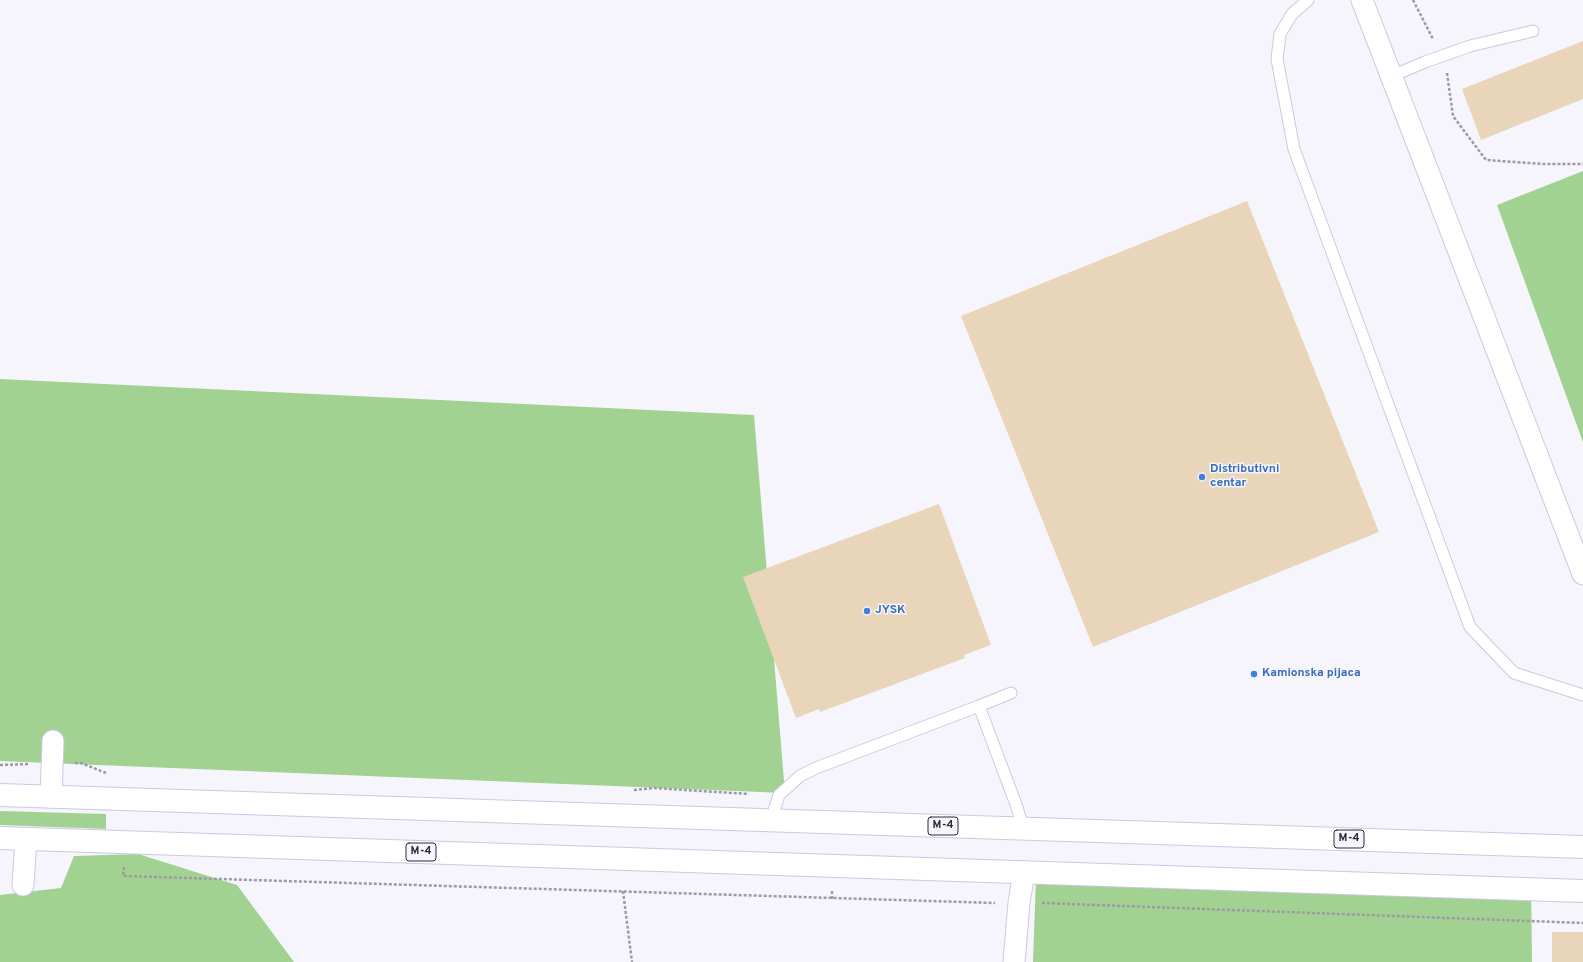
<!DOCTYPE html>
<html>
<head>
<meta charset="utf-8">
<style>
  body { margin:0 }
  canvas { display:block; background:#f6f5fb }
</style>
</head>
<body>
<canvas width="1583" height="962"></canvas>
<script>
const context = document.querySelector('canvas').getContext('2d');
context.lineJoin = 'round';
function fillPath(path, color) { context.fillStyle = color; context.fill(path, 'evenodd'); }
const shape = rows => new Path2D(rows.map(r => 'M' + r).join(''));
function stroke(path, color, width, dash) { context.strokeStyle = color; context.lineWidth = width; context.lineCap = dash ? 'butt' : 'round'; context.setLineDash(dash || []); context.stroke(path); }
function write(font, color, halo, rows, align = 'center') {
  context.font = font + ' Overpass,sans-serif'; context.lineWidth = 3; context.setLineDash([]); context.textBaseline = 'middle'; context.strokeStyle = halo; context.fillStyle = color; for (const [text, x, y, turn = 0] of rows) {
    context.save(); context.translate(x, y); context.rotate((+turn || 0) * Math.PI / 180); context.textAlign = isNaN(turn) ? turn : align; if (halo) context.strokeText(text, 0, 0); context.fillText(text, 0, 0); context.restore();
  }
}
fillPath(shape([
  [1583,171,1583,442,1497,205],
  [0,379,754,415,785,793,0,761],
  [0,811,106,814,106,829,0,825],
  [138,854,237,885,294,962,0,962,0,895,61,888,74,856],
  [1036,877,1531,879,1532,962,1033,962]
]), '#a2d291');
fillPath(shape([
  [1583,41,1583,99,1481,140,1462,89],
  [1247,201,1379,532,1093,647,961,316],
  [939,504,991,645,964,655,965,658,820,712,819,709,796,718,743,577],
  [1552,932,1583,932,1583,962,1552,962]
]), '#e8d5ba');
const lane = shape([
  [1308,0,1292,14,1280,34,1277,59,1294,149,1470,627,1514,673,1583,695],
  [1392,76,1425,62,1470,46,1533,31],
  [979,706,1011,693],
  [771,820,779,795,800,776,816,768,979,706,1017,807,1023,828]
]);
const street = shape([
  [1362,0,1583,574],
  [51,797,53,741],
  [23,885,26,839],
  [1014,962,1019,903,1024,872]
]);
const primary = shape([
  [0,795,1583,847],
  [0,838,1583,891]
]);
stroke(lane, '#cdc7e6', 13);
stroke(street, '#cdc7e6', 23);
stroke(primary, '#cdc7e6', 24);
stroke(shape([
  [1413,0,1433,39],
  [1447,73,1453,116,1486,160,1543,164,1583,164],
  [75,763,81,763,106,773],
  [0,765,30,764],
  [634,790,654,788,749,794],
  [124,867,123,876,995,903],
  [623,891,632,962],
  [832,899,832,890],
  [1042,903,1583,923]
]), '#9c9ba3', 2.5, [3, 2]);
stroke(lane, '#fff', 11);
stroke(street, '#fff', 21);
stroke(primary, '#fff', 22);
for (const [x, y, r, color] of [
  [1202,477,4,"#3f7fe0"],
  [867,611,4,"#3f7fe0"],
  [1254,674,4,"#3f7fe0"]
]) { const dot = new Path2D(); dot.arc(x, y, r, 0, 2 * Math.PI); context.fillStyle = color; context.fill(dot); stroke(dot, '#f6f5fb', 1.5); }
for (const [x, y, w] of [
  [943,826,30],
  [1349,839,30],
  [421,852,30]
]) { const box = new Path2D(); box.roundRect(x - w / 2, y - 9, w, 18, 3); context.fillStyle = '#f6f5fb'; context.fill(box); stroke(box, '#2c2a35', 1); }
write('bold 11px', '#2c2a35', null, [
  ["M-4",943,826],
  ["M-4",1349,839],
  ["M-4",421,852]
]);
write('bold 12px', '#366cbe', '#f6f5fb', [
  ["Distributivni",1210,470],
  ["centar",1210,484],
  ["JYSK",875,611],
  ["Kamionska pijaca",1262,674]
], 'left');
</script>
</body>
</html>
